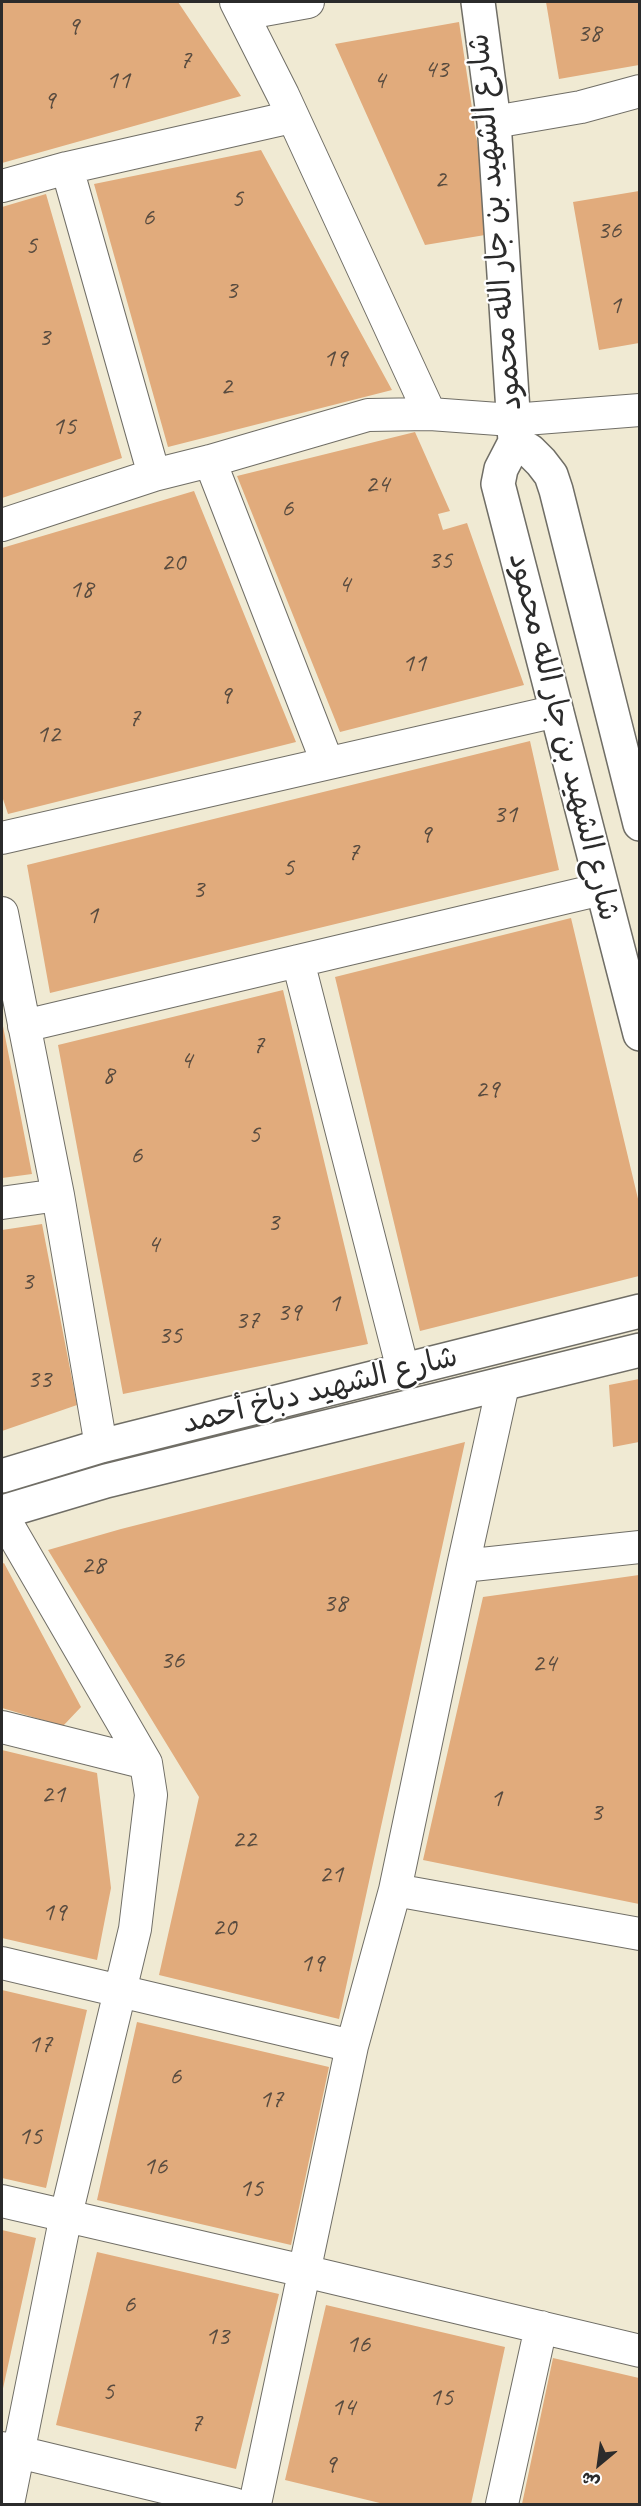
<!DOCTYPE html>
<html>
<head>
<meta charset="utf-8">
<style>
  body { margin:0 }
  #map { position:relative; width:641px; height:2506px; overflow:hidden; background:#f0ead3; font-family:Caveat,"Playpen Sans Arabic",sans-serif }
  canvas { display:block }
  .frame { position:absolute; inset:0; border:3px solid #2b2b2b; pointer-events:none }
  .north { position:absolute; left:569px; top:2434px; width:60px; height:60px; -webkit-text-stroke:4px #fff; paint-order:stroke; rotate:209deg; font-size:16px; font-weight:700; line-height:24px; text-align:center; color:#2b2b2b }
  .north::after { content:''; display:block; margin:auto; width:21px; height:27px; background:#2b2b2b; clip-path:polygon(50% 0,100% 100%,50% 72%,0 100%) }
</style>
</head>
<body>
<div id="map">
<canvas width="641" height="2506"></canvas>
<div class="frame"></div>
<div class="north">ش</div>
</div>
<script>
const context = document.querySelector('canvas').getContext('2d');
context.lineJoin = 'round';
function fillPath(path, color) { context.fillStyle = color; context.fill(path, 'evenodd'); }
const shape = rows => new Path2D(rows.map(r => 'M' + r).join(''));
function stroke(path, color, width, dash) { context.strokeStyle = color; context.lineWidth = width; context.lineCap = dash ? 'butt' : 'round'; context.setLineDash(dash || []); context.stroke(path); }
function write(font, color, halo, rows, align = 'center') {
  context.font = font + ' Caveat,"Playpen Sans Arabic",sans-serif'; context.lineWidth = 4.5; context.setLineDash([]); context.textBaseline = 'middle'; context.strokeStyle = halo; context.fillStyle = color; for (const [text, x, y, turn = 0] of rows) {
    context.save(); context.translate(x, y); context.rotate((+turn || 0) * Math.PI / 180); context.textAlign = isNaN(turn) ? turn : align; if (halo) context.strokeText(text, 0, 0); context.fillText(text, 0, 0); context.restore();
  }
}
fillPath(shape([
  [2,2,178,2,241,96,2,163],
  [546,2,639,2,639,65,559,79],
  [459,22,491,234,425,245,335,44],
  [261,150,392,390,168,447,94,184],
  [639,191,639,343,599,350,573,202],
  [46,194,122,458,2,498,2,207],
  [415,432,450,511,438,514,443,530,467,523,524,685,340,732,237,476],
  [194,491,296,742,8,814,2,796,2,548],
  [530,741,559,870,50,993,27,865],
  [571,918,639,1203,639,1276,420,1331,335,977],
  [283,990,368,1344,123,1394,58,1045],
  [2,1021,32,1174,2,1178],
  [42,1224,77,1405,2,1431,2,1230],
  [639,1379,639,1442,613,1447,609,1385],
  [465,1442,339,2019,159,1975,199,1797,48,1550,121,1529],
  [4,1563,81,1707,63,1726,2,1708,2,1564],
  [639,1575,639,1904,423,1860,483,1597],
  [2,1750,97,1773,111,1888,97,1960,2,1938],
  [2,1990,87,2010,46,2188,2,2178],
  [137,2022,329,2067,291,2245,97,2200],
  [2,2230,36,2238,2,2393],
  [97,2252,279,2294,236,2469,56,2425],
  [326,2305,505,2347,471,2504,384,2504,285,2480],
  [553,2358,639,2378,639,2504,522,2504]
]), '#e1ab7c');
const street = shape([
  [236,2,283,95,430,414],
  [242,14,308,2],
  [494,122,581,107,640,91],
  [67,168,154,475],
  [2,186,67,168,292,117],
  [210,461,327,762],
  [2,525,154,475,210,461,368,415,430,414,512,420,640,410],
  [2,838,557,711],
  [2,913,58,1195,101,1446],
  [298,961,403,1370],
  [24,1026,602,889],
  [2,1203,58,1195],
  [2,1515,146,1763,151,1795,135,1929,66,2215,8,2504],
  [463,1566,640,1547],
  [2,1727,146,1763],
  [395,1890,640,1934],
  [2,1963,352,2046],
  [2,2201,304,2271,640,2351],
  [2,2448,234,2504],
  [255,2504,352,2046,395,1890,463,1566,503,1385],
  [502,2504,541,2327]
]);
const secondary = shape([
  [478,2,494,122,515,442,501,469,498,484,640,1034],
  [515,442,530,451,541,462,551,475,556,490,640,824],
  [2,1476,101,1446,640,1311],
  [2,1512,106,1481,640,1350]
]);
stroke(street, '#706e66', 34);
stroke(secondary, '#706e66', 36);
stroke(street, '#fff', 32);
stroke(secondary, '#fff', 33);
write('27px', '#584b3f', null, [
  ["9",73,27],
  ["38",589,34],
  ["7",185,61],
  ["43",436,70],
  ["11",118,81],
  ["4",379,81],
  ["9",49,101],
  ["2",440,180],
  ["5",237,199],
  ["6",148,218],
  ["36",609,231],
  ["5",31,246],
  ["3",231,291],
  ["1",615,306],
  ["3",44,338],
  ["19",335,359],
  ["2",226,387],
  ["15",64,427],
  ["24",377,485],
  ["6",287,509],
  ["35",440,561],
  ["20",173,563],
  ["4",344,585],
  ["18",81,590],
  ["11",414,664],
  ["9",225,696],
  ["7",134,719],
  ["12",48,735],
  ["31",505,815],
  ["9",425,835],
  ["7",353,853],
  ["5",288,868],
  ["3",198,890],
  ["1",92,916],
  ["7",258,1046],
  ["4",186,1061],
  ["8",108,1076],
  ["29",487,1090],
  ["5",254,1135],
  ["6",136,1156],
  ["3",273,1223],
  ["4",153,1245],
  ["3",27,1282],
  ["1",334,1304],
  ["39",289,1313],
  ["37",247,1321],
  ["35",170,1336],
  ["33",39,1380],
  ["28",93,1566],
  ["38",335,1604],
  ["36",172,1661],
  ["24",544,1664],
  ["21",53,1795],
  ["1",496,1799],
  ["3",596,1813],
  ["22",244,1840],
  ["21",331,1875],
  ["19",54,1913],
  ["20",224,1928],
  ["19",312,1964],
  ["17",40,2045],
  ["6",175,2077],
  ["17",271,2100],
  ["15",30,2137],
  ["16",155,2167],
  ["15",251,2189],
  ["6",129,2305],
  ["13",217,2337],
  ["16",358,2345],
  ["5",108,2392],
  ["15",441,2398],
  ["14",343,2408],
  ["7",196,2424],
  ["9",330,2465]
]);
write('30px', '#2b2b2b', '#fff', [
  ["شارع الشهيد بن جار الله محمود",496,222,-95],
  ["شارع الشهيد بن جار الله محمود",563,737,76],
  ["شارع الشهيد دباخ أحمد",320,1391,-14]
]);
</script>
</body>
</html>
